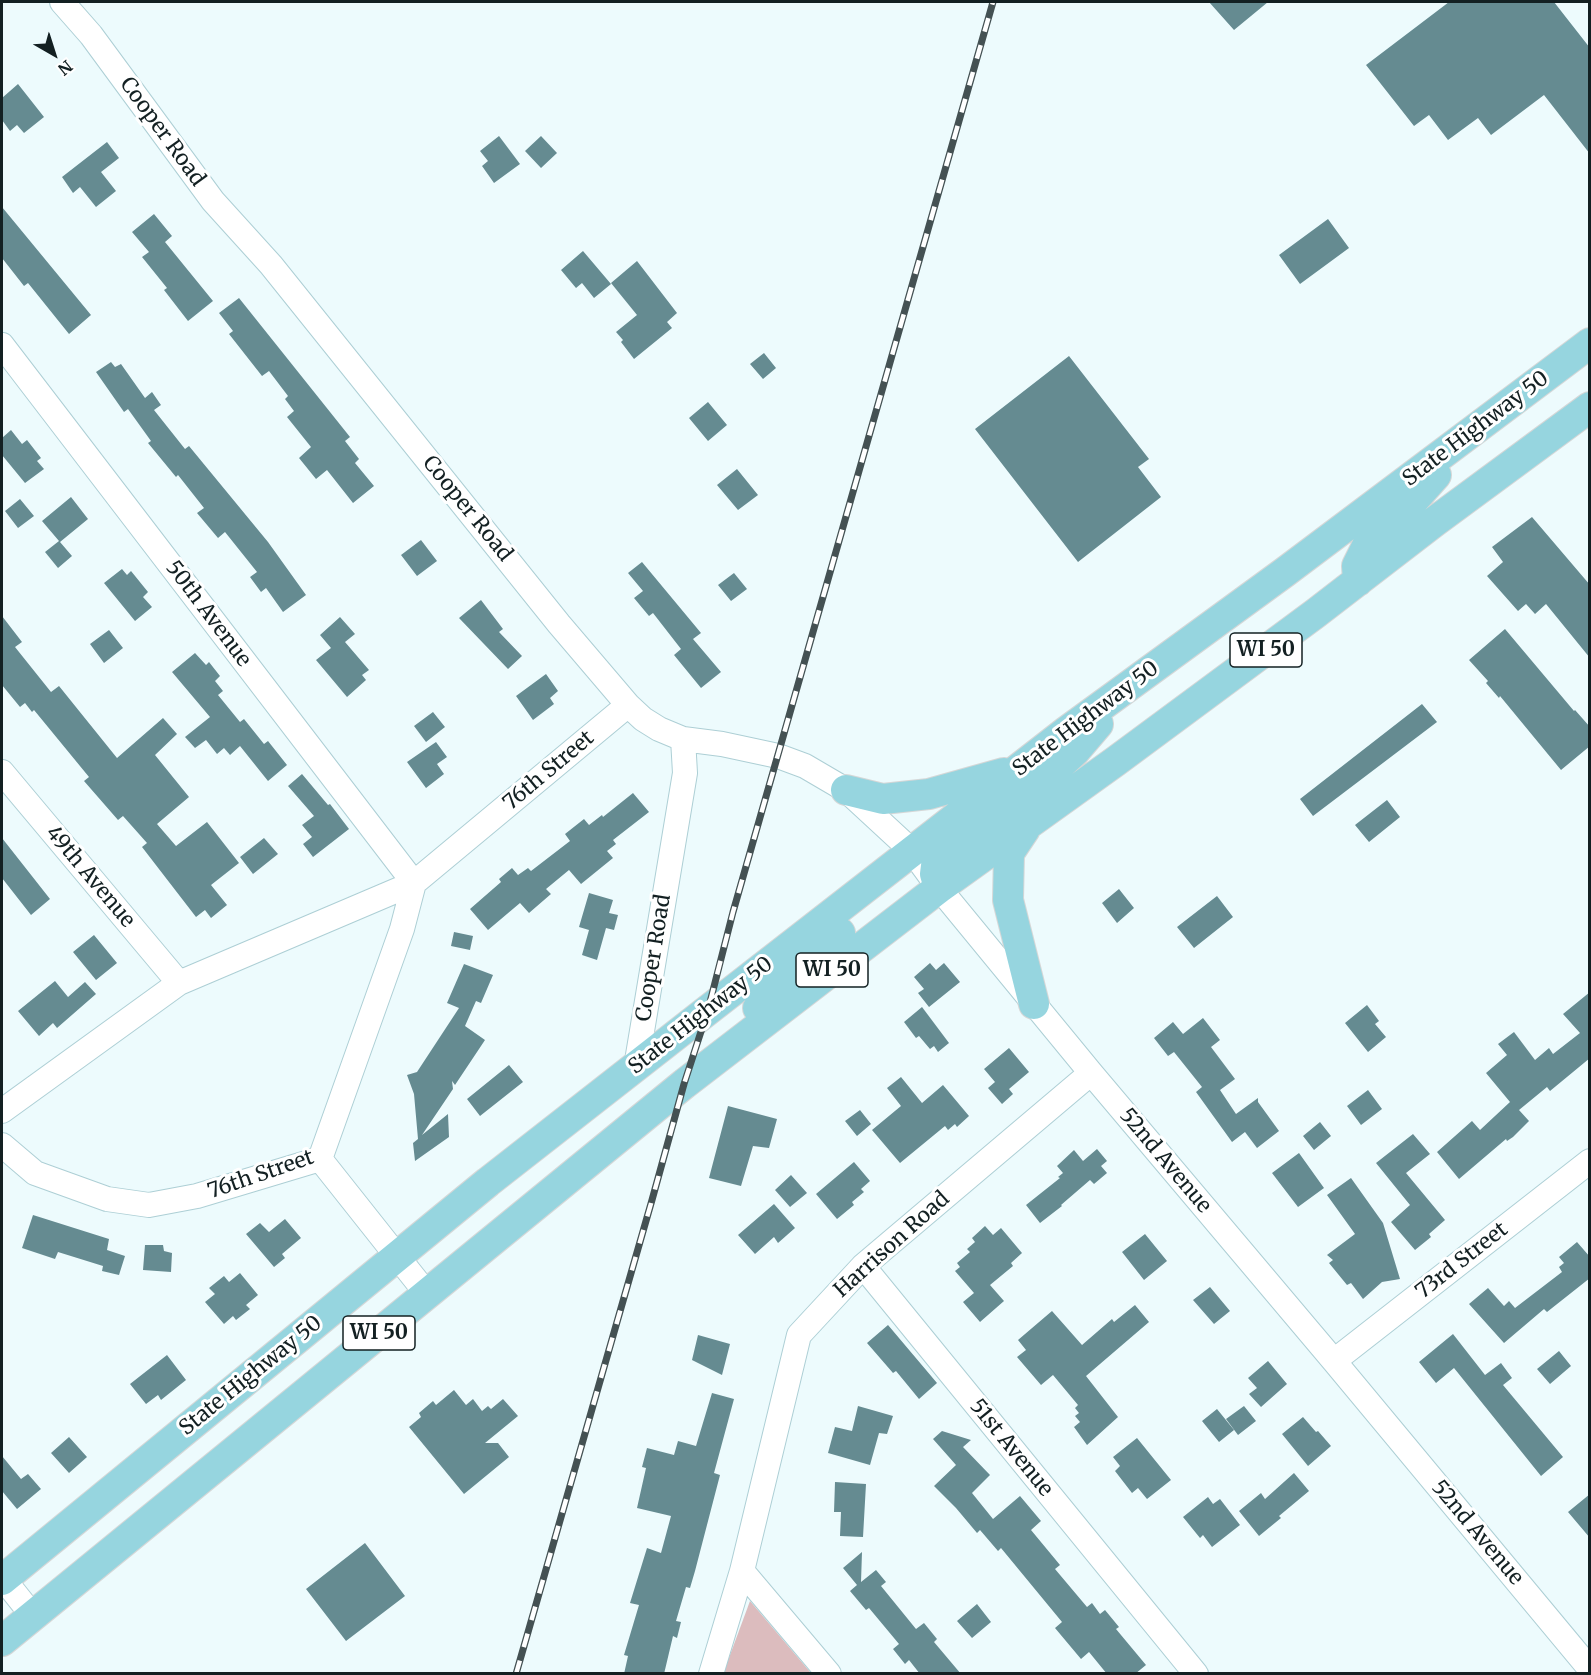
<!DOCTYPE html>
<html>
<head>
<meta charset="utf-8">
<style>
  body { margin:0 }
  #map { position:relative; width:1591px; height:1675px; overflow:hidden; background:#edfbfd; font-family:Merriweather,serif }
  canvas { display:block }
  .frame { position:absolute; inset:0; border:3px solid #132022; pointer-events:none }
  .north { position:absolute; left:24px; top:24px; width:60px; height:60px; -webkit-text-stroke:4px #fff; paint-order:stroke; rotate:141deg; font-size:16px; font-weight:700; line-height:24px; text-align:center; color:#132022 }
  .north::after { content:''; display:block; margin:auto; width:21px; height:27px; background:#132022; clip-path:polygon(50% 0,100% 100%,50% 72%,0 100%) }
</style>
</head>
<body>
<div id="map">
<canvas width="1591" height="1675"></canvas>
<div class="frame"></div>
<div class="north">N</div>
</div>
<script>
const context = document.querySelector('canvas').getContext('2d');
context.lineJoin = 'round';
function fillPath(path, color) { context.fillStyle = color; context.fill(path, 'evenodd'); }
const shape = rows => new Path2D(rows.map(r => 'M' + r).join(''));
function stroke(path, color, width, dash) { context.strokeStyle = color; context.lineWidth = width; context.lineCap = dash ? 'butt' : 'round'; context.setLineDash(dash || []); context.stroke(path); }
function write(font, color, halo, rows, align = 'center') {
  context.font = font + ' Merriweather,serif'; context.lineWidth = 6; context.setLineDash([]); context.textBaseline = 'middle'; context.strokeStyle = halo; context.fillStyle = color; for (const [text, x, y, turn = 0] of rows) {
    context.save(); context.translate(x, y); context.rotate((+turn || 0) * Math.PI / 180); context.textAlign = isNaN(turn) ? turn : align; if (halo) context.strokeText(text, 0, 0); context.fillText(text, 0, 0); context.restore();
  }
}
fillPath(shape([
  [750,1601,811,1673,723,1674]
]), '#dcbcbe');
fillPath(shape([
  [1209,2,1268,2,1234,30],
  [1449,2,1554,2,1590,48,1590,154,1544,95,1491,135,1478,118,1448,140,1429,115,1414,126,1366,65],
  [18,84,44,117,24,133,17,125,10,131,2,120,2,98],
  [499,136,520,164,494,183,482,166,488,161,480,151],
  [541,136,557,153,541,168,525,151],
  [107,142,119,158,101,172,116,191,96,207,80,187,73,193,62,177],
  [2,207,91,315,69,334,28,283,24,286,2,258],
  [154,214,172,236,165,242,213,301,188,321,164,290,167,288,142,257,149,252,132,232],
  [1328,219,1349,248,1300,284,1279,255],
  [583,251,611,284,594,298,582,283,576,288,561,270],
  [637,261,677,313,667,322,672,328,634,359,621,342,623,340,616,332,637,315,611,283],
  [239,298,350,437,345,441,359,459,355,463,374,486,353,503,327,470,316,479,299,458,311,447,287,417,294,411,285,399,288,396,269,371,262,376,229,334,233,331,219,313],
  [764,353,776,368,763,379,750,364],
  [1069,356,1149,459,1138,467,1161,497,1078,562,975,429],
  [111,362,115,367,121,364,145,398,152,392,161,405,154,410,185,449,189,446,268,542,306,595,283,612,266,588,261,592,250,577,257,572,225,532,218,538,197,513,204,508,178,475,176,477,148,443,151,441,128,409,124,412,96,372],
  [708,402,727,425,708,441,689,418],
  [11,430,22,444,27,440,41,458,37,461,44,469,25,483,2,455,2,438],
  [737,469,758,495,738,510,717,485],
  [71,497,88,519,60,542,72,556,58,568,45,552,59,541,42,521],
  [20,499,34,516,18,528,5,511],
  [1532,517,1590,585,1590,658,1546,604,1535,614,1526,604,1518,611,1487,576,1503,562,1492,547],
  [421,540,437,561,417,576,401,555],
  [642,562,701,633,693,639,721,672,701,688,674,655,681,649,653,613,649,616,634,598,643,591,628,573],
  [122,569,127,575,131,571,148,592,143,597,152,607,135,621,104,583],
  [734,573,747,589,731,601,718,585],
  [481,600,503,629,499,632,522,656,508,669,459,618],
  [2,616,22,642,15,647,51,692,59,686,117,758,163,718,177,734,155,755,189,797,157,824,176,846,207,822,239,863,211,885,227,905,211,918,205,910,196,917,142,847,147,843,123,816,118,820,84,781,89,777,34,710,32,712,25,703,20,707,2,685],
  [340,617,355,634,345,642,369,670,362,675,366,680,347,697,316,660,331,648,320,635],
  [1505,629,1574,711,1575,710,1590,727,1590,746,1561,770,1500,696,1499,698,1486,683,1488,681,1469,660],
  [109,630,123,648,104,663,90,644],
  [195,653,206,665,209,662,220,676,215,681,223,691,218,695,240,722,244,719,264,744,268,741,287,765,268,781,240,746,230,755,224,748,217,754,206,740,195,748,185,737,210,717,172,672],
  [546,674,558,691,550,698,554,704,533,720,516,696],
  [1422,704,1437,722,1313,816,1300,799],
  [433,712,445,727,426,742,414,726],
  [436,742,447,757,437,764,444,774,426,788,407,762],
  [302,774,328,805,330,804,349,829,313,857,303,844,312,837,302,825,314,816,288,786],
  [633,793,649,812,613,840,616,844,607,851,613,858,581,884,569,870,546,889,551,894,529,913,520,903,488,930,470,909,501,882,499,879,512,868,518,875,528,868,531,871,570,841,565,834,584,819,589,825,602,815,603,817],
  [1387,800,1400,817,1369,842,1355,825],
  [2,838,50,899,31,915,2,878],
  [264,838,278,854,253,874,240,857],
  [1119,889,1134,908,1117,923,1102,903],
  [589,893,613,900,609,913,618,915,614,930,606,928,597,960,582,955,589,930,579,927],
  [1217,896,1233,917,1194,948,1177,927],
  [454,932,473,936,470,950,451,946],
  [94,935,117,963,96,980,73,952],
  [930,963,936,970,944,963,960,982,929,1007,918,993,924,989,914,977],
  [464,964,493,975,481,1003,476,1001,465,1026,485,1040,455,1085,452,1081,453,1089,422,1135,448,1114,449,1137,415,1161,413,1143,418,1139,414,1094,407,1075,417,1072,459,1008,447,1003],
  [55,981,68,997,85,982,96,994,57,1028,53,1023,39,1036,18,1011],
  [1590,992,1590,1058,1550,1091,1547,1087,1519,1110,1529,1121,1513,1137,1507,1141,1506,1139,1459,1179,1437,1152,1472,1121,1480,1130,1510,1102,1486,1073,1507,1055,1498,1044,1514,1032,1535,1060,1549,1048,1553,1054,1580,1033,1563,1014],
  [1367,1005,1379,1021,1375,1024,1386,1037,1368,1052,1345,1023],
  [922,1007,949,1043,938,1052,934,1046,930,1049,919,1036,916,1038,904,1022],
  [1203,1018,1220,1040,1211,1047,1235,1079,1220,1090,1236,1114,1258,1098,1258,1102,1279,1131,1257,1148,1245,1132,1232,1142,1196,1092,1202,1087,1174,1052,1168,1056,1154,1038,1173,1022,1183,1034],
  [1009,1048,1029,1072,1009,1089,1013,1094,1002,1104,988,1088,995,1082,984,1069],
  [509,1065,523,1082,480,1116,467,1099],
  [901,1077,922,1103,943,1085,969,1116,957,1127,955,1124,948,1130,945,1126,900,1163,872,1130,901,1106,887,1088],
  [1368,1090,1382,1109,1361,1125,1347,1106],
  [728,1106,777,1119,769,1148,753,1146,741,1186,709,1178],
  [860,1110,871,1124,857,1136,845,1121],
  [1320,1122,1331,1136,1314,1150,1303,1136],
  [1413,1134,1430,1154,1406,1173,1445,1220,1429,1234,1431,1237,1415,1250,1391,1222,1410,1205,1376,1163],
  [1097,1149,1107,1161,1101,1166,1107,1173,1094,1184,1090,1180,1061,1205,1062,1206,1040,1223,1026,1205,1060,1178,1058,1177,1063,1173,1057,1166,1074,1150,1083,1161],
  [1299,1153,1324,1188,1298,1207,1272,1173],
  [854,1162,870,1181,861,1189,864,1192,852,1202,854,1205,837,1219,816,1194],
  [791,1175,807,1193,790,1207,775,1190],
  [1351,1178,1383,1223,1400,1279,1382,1282,1363,1299,1351,1283,1347,1285,1329,1263,1333,1260,1327,1255,1355,1234,1327,1195],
  [774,1204,795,1228,778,1243,774,1237,755,1254,738,1235],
  [33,1215,109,1239,107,1250,125,1256,119,1275,102,1271,103,1266,58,1252,55,1259,22,1248],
  [285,1219,301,1238,282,1254,285,1258,274,1267,246,1234,260,1223,269,1232],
  [985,1226,993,1235,1001,1228,1022,1253,1011,1263,1013,1266,990,1285,1004,1301,980,1322,963,1302,974,1293,955,1271,960,1267,957,1263,970,1252,967,1249,975,1242,972,1238],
  [1145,1234,1167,1261,1144,1280,1122,1252],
  [1577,1242,1590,1257,1590,1278,1547,1312,1544,1309,1504,1343,1469,1304,1488,1288,1504,1306,1509,1301,1515,1308,1562,1272,1559,1267,1564,1263,1559,1257],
  [145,1245,163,1245,164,1251,172,1253,171,1272,143,1270],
  [240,1273,258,1295,246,1305,250,1309,236,1320,233,1316,224,1324,205,1302,215,1294,209,1288,224,1276,229,1282],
  [1210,1287,1230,1311,1214,1324,1193,1300],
  [1135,1305,1149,1322,1086,1376,1118,1417,1087,1445,1074,1427,1080,1422,1075,1416,1079,1413,1075,1408,1078,1405,1053,1375,1041,1385,1017,1357,1026,1350,1018,1340,1052,1311,1082,1345,1112,1319,1114,1322],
  [888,1325,937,1383,919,1399,896,1371,893,1373,867,1343],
  [1453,1334,1485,1375,1501,1363,1512,1378,1503,1385,1563,1457,1541,1476,1454,1368,1436,1383,1419,1362],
  [698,1335,730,1344,722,1375,692,1360],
  [1559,1351,1571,1366,1550,1384,1537,1369],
  [167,1355,186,1380,161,1400,158,1395,146,1404,130,1384],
  [1268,1361,1287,1384,1261,1407,1249,1394,1257,1388,1248,1378],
  [454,1390,466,1405,473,1399,482,1411,488,1406,491,1409,503,1399,518,1416,485,1443,498,1443,509,1457,464,1494,409,1427,421,1417,419,1413,433,1401,436,1405],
  [712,1393,734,1399,714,1473,720,1475,695,1571,690,1588,686,1587,676,1621,681,1622,677,1638,673,1636,664,1674,624,1674,628,1656,624,1655,639,1605,630,1603,647,1548,661,1553,671,1516,637,1508,646,1468,642,1467,647,1448,674,1455,678,1441,696,1446],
  [858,1406,893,1416,887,1434,879,1433,870,1465,828,1453,835,1427,852,1431],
  [1244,1406,1256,1421,1238,1435,1226,1419],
  [1217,1409,1234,1430,1219,1442,1202,1421],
  [1303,1417,1316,1432,1318,1431,1331,1446,1308,1466,1282,1434],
  [942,1431,971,1440,963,1447,990,1475,972,1493,993,1519,1020,1496,1041,1521,1031,1530,1060,1565,1055,1569,1087,1607,1092,1603,1100,1614,1105,1610,1119,1627,1116,1629,1146,1665,1135,1674,1107,1674,1089,1652,1081,1659,1055,1628,1062,1622,1001,1548,998,1551,980,1530,977,1533,956,1508,934,1486,956,1465,933,1439],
  [69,1437,87,1457,69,1473,51,1453],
  [1137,1438,1171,1480,1147,1499,1138,1488,1132,1493,1115,1471,1120,1466,1113,1457],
  [2,1456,21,1479,28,1474,41,1489,17,1509,2,1491],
  [1294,1473,1309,1491,1279,1516,1281,1518,1259,1536,1239,1511,1261,1493,1265,1499],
  [835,1482,866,1484,863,1537,840,1536,841,1512,834,1512],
  [1590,1494,1590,1538,1568,1512],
  [1208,1497,1213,1504,1220,1499,1240,1525,1212,1547,1203,1535,1200,1538,1183,1517],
  [365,1543,405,1596,346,1641,306,1589],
  [862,1552,861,1582,876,1570,886,1582,881,1586,916,1629,924,1623,937,1639,934,1642,961,1674,920,1674,909,1660,905,1664,893,1649,899,1644,869,1608,866,1610,850,1591,857,1585,843,1568],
  [977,1604,991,1622,972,1638,957,1621]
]), '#658b91');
const minor = shape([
  [62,2,91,35,213,201,271,265,559,624,628,705,643,719,659,729,683,739,722,744,778,756,805,766,846,790,912,851,939,888,1091,1073,1334,1361,1590,1669],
  [2,345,414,883,402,929,320,1159,197,1196,149,1205,107,1199,35,1173,2,1145],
  [2,772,179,983],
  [636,1067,685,773,683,739],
  [2,1111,179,983,414,883,628,705],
  [320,1159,427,1294],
  [863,1266,1196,1674],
  [1334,1361,1590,1161],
  [742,1571,829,1674],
  [2,1577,33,1616],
  [711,1674,742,1571,799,1335,863,1266,1091,1073]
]);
const major = shape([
  [1358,581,1357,566,1367,546,1412,502,1436,475],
  [846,790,883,799,929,794,1004,773],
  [1025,829,1009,853,1008,900,1034,1004],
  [939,888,935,874,936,866,940,857,1050,774,1075,751,1098,724],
  [758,1008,778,986,809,958,840,933],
  [2,1580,488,1182,708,1010,1067,731,1285,572,1590,343],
  [2,1641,684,1084,939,888,1116,761,1316,613,1434,522,1590,407]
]);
stroke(minor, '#adcfd5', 26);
stroke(major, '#d5d7d7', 32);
stroke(minor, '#fff', 24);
stroke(major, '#96d5df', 30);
const rail = shape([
  [516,1674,652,1200,684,1084,708,1010,733,912,993,2]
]);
stroke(rail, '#445153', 7);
stroke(rail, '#fff', 4.5, [14]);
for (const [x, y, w] of [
  [1266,650,72],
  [832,970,72],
  [379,1333,72]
]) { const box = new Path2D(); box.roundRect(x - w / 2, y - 17, w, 34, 4.5); context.fillStyle = '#fff'; context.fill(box); stroke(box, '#132022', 1.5); }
write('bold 20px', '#132022', null, [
  ["WI 50",1266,650],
  ["WI 50",832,970],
  ["WI 50",379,1333]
]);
write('21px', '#132022', '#fff', [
  ["Cooper Road",162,132,54],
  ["State Highway 50",1476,429,-37],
  ["Cooper Road",467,509,51],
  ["50th Avenue",208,614,53],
  ["State Highway 50",1086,719,-37],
  ["76th Street",549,771,-40],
  ["49th Avenue",90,877,50],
  ["Cooper Road",654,958,-81],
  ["State Highway 50",701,1016,-38],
  ["52nd Avenue",1165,1161,50],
  ["76th Street",261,1175,-19],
  ["Harrison Road",892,1245,-42],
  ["73rd Street",1462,1261,-38],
  ["State Highway 50",251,1376,-39],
  ["51st Avenue",1011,1448,51],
  ["52nd Avenue",1477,1533,50]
]);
</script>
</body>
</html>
